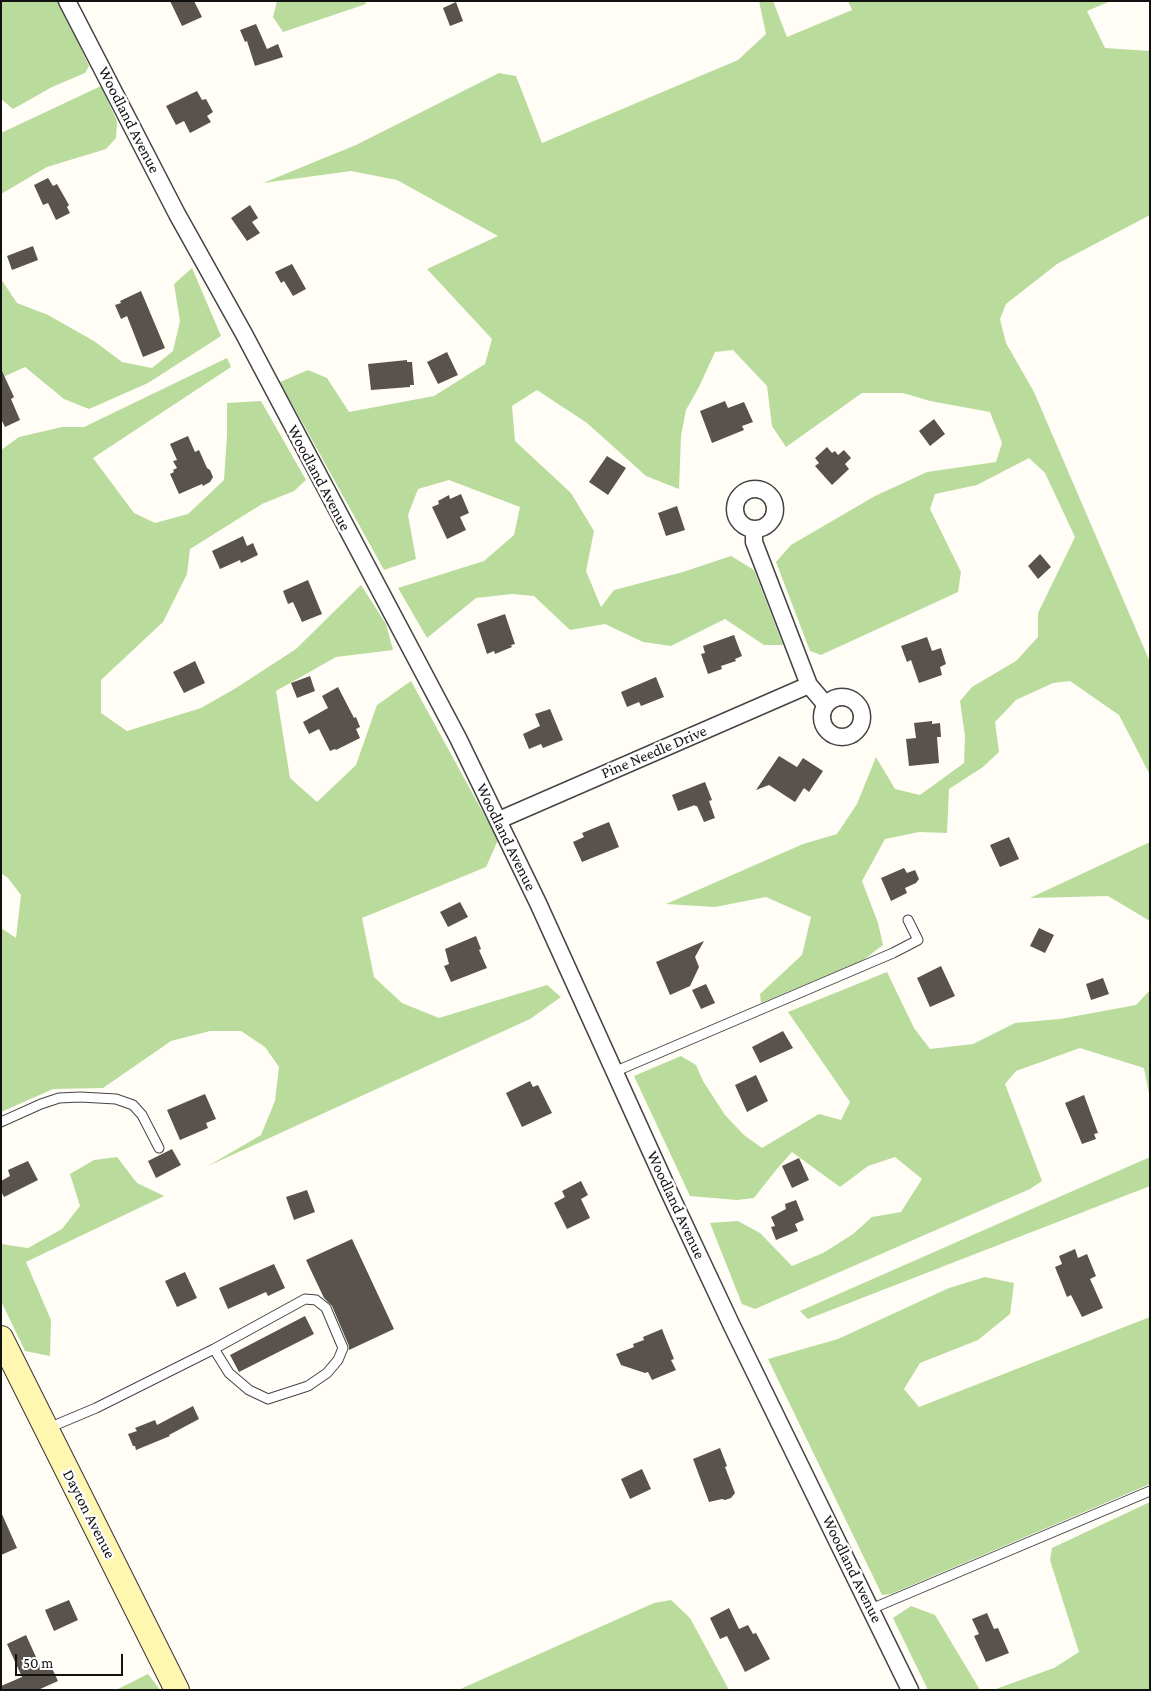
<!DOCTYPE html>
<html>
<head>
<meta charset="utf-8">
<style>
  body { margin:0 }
  #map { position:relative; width:1151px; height:1691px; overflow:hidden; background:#fffdf5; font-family:"Crimson Pro",serif }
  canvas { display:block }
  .frame { position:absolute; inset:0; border:2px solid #111; pointer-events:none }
  .scale { position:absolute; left:15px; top:1654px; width:108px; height:22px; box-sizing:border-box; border:2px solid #111; border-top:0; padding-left:6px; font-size:15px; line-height:18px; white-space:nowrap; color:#111; -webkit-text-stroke:4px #fff; paint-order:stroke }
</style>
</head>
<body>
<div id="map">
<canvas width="1151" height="1691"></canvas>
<div class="frame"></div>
<div class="scale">50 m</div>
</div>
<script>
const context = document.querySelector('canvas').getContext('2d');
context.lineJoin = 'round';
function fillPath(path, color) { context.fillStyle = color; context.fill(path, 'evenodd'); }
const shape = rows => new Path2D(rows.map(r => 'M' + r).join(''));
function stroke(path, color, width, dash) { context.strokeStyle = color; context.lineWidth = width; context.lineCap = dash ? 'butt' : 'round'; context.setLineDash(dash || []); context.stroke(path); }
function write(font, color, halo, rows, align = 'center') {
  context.font = font + ' "Crimson Pro",serif'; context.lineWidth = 5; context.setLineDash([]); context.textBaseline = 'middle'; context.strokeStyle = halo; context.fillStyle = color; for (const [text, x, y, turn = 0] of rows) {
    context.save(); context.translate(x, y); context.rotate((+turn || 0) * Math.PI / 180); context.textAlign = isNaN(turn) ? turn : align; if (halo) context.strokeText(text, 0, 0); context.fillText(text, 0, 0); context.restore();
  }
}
fillPath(shape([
  [1,1,59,1,89,66,85,73,52,87,13,109,1,99],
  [277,1,365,1,366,4,283,32,273,17],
  [759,1,773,1,787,37,852,10,848,1,1111,1,1087,11,1105,48,1150,51,1150,215,1057,264,1006,304,1000,319,1006,343,1034,392,1150,662,1150,775,1119,715,1070,681,1053,683,1016,700,995,722,999,752,983,767,949,789,947,833,919,832,885,839,862,881,878,923,883,945,863,960,761,1003,760,994,802,955,811,917,766,897,715,907,666,904,803,844,837,834,857,804,876,757,895,789,920,795,964,763,965,736,960,701,972,687,1016,661,1038,637,1038,613,1075,537,1045,473,1029,458,977,485,935,494,930,509,961,572,958,592,821,655,810,651,776,562,791,545,875,496,927,472,996,462,1002,443,990,412,930,401,903,393,862,393,786,447,772,426,767,386,733,350,715,352,699,387,686,410,681,436,679,489,646,476,587,423,537,390,512,406,515,441,571,493,594,531,586,571,601,607,614,590,683,572,731,556,754,570,783,645,764,645,725,619,671,646,643,642,605,624,570,630,534,596,512,594,476,598,427,638,398,588,484,561,514,535,520,507,449,480,418,489,408,515,416,559,384,570,280,382,308,370,327,378,349,412,434,396,485,364,492,339,427,269,498,236,397,180,351,171,263,183,356,145,499,73,516,76,542,143,738,60,766,34],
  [101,86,117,121,116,138,106,149,47,167,1,194,1,133],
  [192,268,221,336,148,383,89,409,64,399,25,367,1,378,1,279,17,303,48,315,94,341,122,362,152,368,173,351,180,321,174,284],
  [227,358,231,367,93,458,134,513,155,523,188,514,224,480,227,435,227,403,261,401,306,480,294,491,262,504,190,549,187,574,163,622,101,680,101,713,127,731,201,708,236,688,296,649,361,585,386,624,393,650,336,657,276,691,290,778,317,802,356,765,377,705,411,681,498,840,486,867,362,918,374,977,402,1003,439,1018,547,985,561,997,530,1019,208,1166,261,1135,275,1101,279,1067,265,1047,241,1031,210,1031,171,1041,103,1088,53,1089,1,1112,1,928,16,938,21,895,8,878,1,873,1,450,19,437,62,427,84,427],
  [1150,842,1150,921,1108,896,1030,898],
  [887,972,914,1028,930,1049,973,1044,1015,1023,1060,1019,1136,1005,1150,990,1150,1099,1144,1068,1080,1048,1016,1071,1005,1084,1042,1181,1030,1189,755,1309,742,1304,710,1223,738,1221,760,1233,792,1266,823,1253,853,1234,872,1217,901,1212,922,1179,895,1157,868,1166,840,1187,792,1152,776,1170,754,1198,737,1200,690,1196,634,1076,681,1056,696,1065,703,1081,725,1115,744,1135,762,1148,819,1114,841,1120,850,1102,788,1012],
  [117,1157,137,1183,164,1196,26,1262,51,1320,50,1356,25,1351,1,1301,1,1244,28,1248,62,1229,80,1206,70,1174,94,1160],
  [1150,1157,1150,1186,808,1319,800,1311],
  [985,1277,1014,1283,1010,1314,978,1340,920,1363,904,1389,919,1407,1150,1317,1150,1484,891,1594,882,1595,768,1359,838,1339,949,1288],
  [1150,1502,1150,1690,993,1690,1054,1668,1079,1652,1050,1560,1052,1548],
  [671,1600,690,1618,729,1690,458,1690,654,1603],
  [911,1606,935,1615,980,1690,928,1690,893,1618],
  [148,1674,160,1690,116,1690]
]), '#b9dc9c');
fillPath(shape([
  [170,1,194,1,202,17,182,26],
  [456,2,463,21,450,26,443,8],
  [256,24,267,49,278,44,283,57,255,66,247,41,245,42,240,30],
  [197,91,202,100,206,99,213,112,207,116,211,122,190,133,184,121,176,125,166,106],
  [48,178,53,186,57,184,69,205,67,207,70,213,56,220,48,203,43,205,34,185],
  [250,205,258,218,252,222,260,233,247,241,231,218],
  [33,246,38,260,12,270,7,256],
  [292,264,306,289,293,296,284,281,281,283,275,272],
  [141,291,165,348,143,357,127,316,121,319,115,305,121,303,120,301],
  [447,352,458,375,438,384,427,362],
  [407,360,407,362,412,362,414,385,410,385,410,387,371,390,368,364],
  [1,369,14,397,11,399,20,420,5,427,1,419],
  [725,401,728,408,744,402,753,422,742,426,744,430,712,443,700,411],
  [934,419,945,434,930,446,919,431],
  [188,436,195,452,199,450,207,468,210,470,213,477,210,482,203,486,202,484,179,494,170,474,174,472,173,470,177,468,173,461,177,460,170,444],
  [827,447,832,453,835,451,838,455,844,450,851,458,845,464,849,469,832,485,815,466,819,463,815,458],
  [607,456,626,468,608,495,589,482],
  [461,494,469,513,460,517,466,530,447,539,432,507,439,504,438,501,449,495,450,499],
  [677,506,685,530,666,536,658,513],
  [243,536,247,546,253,543,258,555,241,563,240,560,220,569,212,551],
  [1040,554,1051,567,1038,579,1028,566],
  [308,580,322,614,302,622,293,602,288,604,283,591],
  [505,614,515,644,511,645,512,647,495,654,494,651,487,654,477,624],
  [734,635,742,656,735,659,736,661,721,666,722,669,708,674,701,654,705,653,703,646],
  [927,637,932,651,941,648,946,664,940,667,942,675,919,683,911,660,907,662,901,646],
  [195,661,205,683,184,693,173,672],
  [310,676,315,691,297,698,291,683],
  [656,677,664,697,641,706,639,702,627,707,621,692],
  [338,687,354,718,356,717,360,727,356,729,360,738,336,750,335,749,330,751,319,729,309,734,303,722,328,708,322,696],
  [550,709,563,740,543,748,541,744,529,749,523,734,540,726,535,714],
  [932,721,932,724,940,723,941,737,937,737,939,763,909,766,906,739,916,738,914,723],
  [779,756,797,767,803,758,823,771,809,792,804,788,795,802,769,785,756,790],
  [705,782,712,800,709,801,715,818,704,822,697,806,695,806,695,805,678,811,672,795],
  [609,822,619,847,582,862,573,842,584,837,582,833],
  [1009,837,1019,859,1000,867,990,845],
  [904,868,907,873,915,870,919,879,916,883,905,888,907,893,891,901,881,878],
  [460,902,468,917,448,927,440,912],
  [1039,928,1054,935,1045,953,1030,946],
  [476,936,481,949,479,950,487,968,451,982,444,966,449,964,445,949],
  [704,941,695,957,699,967,690,986,670,995,656,962],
  [941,966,955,996,930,1007,917,978],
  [1103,978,1109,994,1091,1000,1086,984],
  [706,984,715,1003,701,1009,692,990],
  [783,1031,793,1048,760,1063,752,1047],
  [756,1075,768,1101,747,1112,735,1085],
  [530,1081,533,1087,538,1085,552,1113,522,1127,506,1093],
  [205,1094,216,1119,206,1123,208,1128,180,1140,167,1110],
  [1084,1095,1098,1133,1094,1134,1096,1139,1082,1144,1065,1103],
  [172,1149,181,1165,156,1178,148,1161],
  [799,1158,809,1180,792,1188,782,1166],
  [28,1161,38,1180,4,1197,1,1191,1,1181,10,1176,8,1170],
  [581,1181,588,1195,581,1199,590,1218,567,1229,554,1203,565,1197,562,1191],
  [307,1190,315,1212,294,1220,286,1197],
  [796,1200,804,1220,795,1224,798,1231,776,1240,771,1227,775,1226,771,1217,786,1209,785,1204],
  [352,1239,394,1329,349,1350,349,1346,332,1306,324,1298,306,1260],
  [1075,1249,1078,1258,1087,1254,1096,1276,1090,1279,1103,1308,1082,1317,1071,1295,1067,1297,1055,1267,1062,1264,1059,1256],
  [274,1264,285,1288,268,1296,266,1292,228,1309,219,1288],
  [185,1272,197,1298,177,1307,165,1281],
  [305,1316,314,1334,239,1372,230,1355],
  [662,1329,674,1359,671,1360,676,1370,652,1380,648,1372,645,1373,621,1365,616,1354,634,1347,633,1344,644,1340,643,1337],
  [193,1406,199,1419,169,1435,170,1436,136,1450,135,1446,133,1446,128,1434,137,1431,135,1428,155,1420,157,1425],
  [720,1448,727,1466,725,1467,735,1493,731,1498,725,1500,722,1499,709,1502,693,1459],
  [642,1469,651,1489,630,1499,621,1479],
  [1,1512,17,1548,1,1555],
  [69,1600,78,1620,54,1631,45,1610],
  [729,1608,739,1629,748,1625,753,1634,756,1633,770,1659,745,1672,727,1636,720,1639,710,1618],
  [987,1613,994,1629,998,1628,1009,1653,986,1662,974,1636,979,1634,972,1619],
  [26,1635,41,1668,50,1664,58,1681,38,1690,1,1690,1,1686,22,1677,7,1644]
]), '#5a524d');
const lane = shape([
  [614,1072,893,953,918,940,908,920],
  [1,1122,41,1104,59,1098,80,1097,116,1099,133,1105,142,1115,159,1148],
  [46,1429,96,1408,214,1349,305,1299,316,1300,326,1308,343,1348,338,1360,327,1373,308,1386,268,1399,249,1390,229,1373,214,1349],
  [871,1609,1150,1491]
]);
const street = shape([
  [67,1,177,214,244,334,458,738,538,903,670,1194,732,1326,910,1690],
  '735 509a20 20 0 1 1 40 0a20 20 0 1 1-40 0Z',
  [754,529,754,542,809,685,826,705],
  '822 717a20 20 0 1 1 40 0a20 20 0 1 1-40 0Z',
  [499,820,809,685]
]);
const secondary = shape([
  [1,1338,177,1690]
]);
stroke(lane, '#444', 11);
stroke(street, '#444', 19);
stroke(secondary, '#333', 26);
stroke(lane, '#fff', 9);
stroke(street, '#fff', 16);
stroke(secondary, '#fff6b0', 24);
write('16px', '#111', '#fff', [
  ["Woodland Avenue",129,120,63],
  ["Woodland Avenue",319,478,62],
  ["Pine Needle Drive",654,752,-23],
  ["Woodland Avenue",506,837,64],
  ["Woodland Avenue",676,1205,65],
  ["Dayton Avenue",89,1514,63],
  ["Woodland Avenue",852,1569,64]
]);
</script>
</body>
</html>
